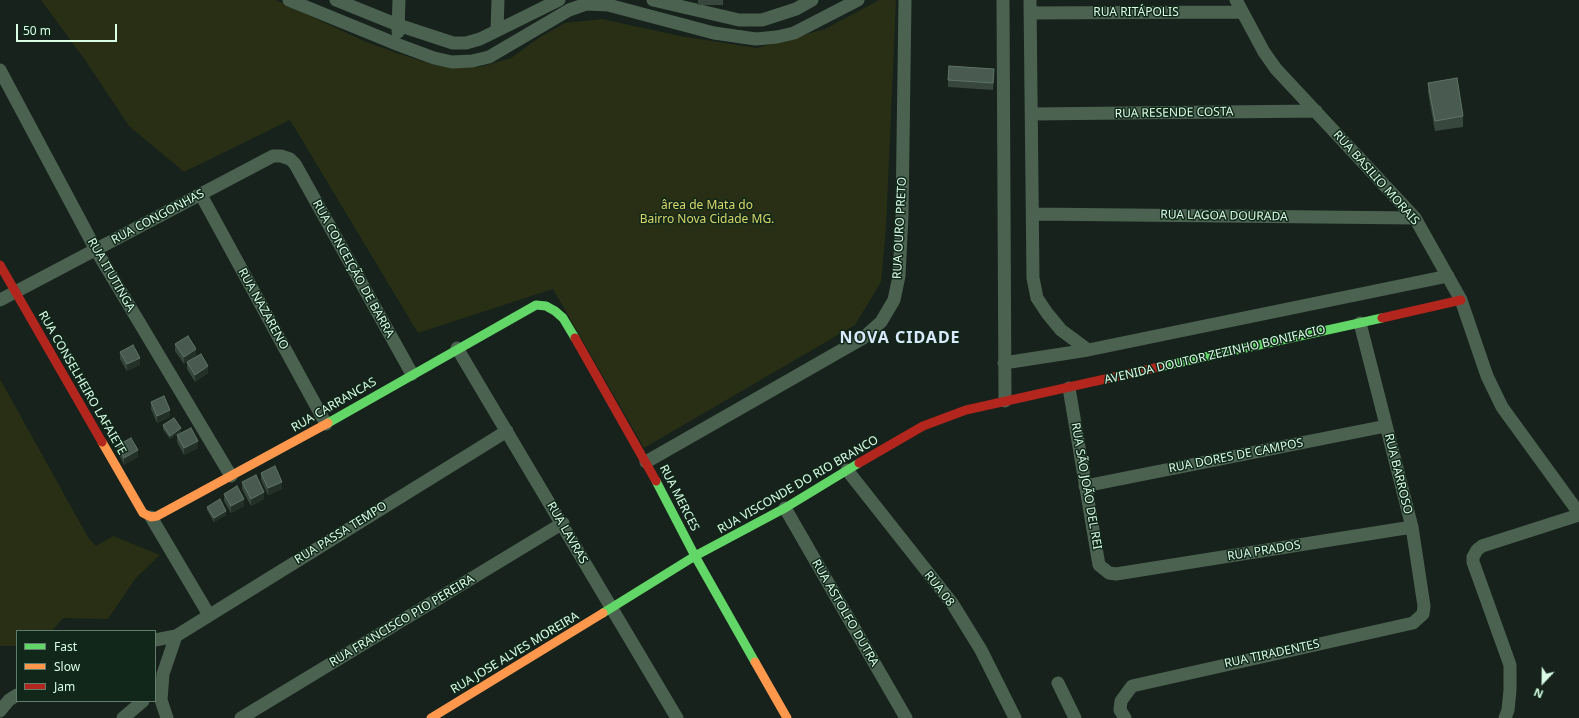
<!DOCTYPE html>
<html>
<head>
<meta charset="utf-8">
<style>
  body { margin:0 }
  #map { position:relative; width:1579px; height:718px; overflow:hidden; background:#16221b; font-family:"Noto Sans",sans-serif }
  canvas { display:block }
  .legend { position:absolute; left:16px; top:630px; width:140px; height:72px; box-sizing:border-box; background:#11271a; border:1px solid #617d6b; margin:0; padding:5px 7px; list-style:none; font-size:12px; color:#d9fde5 }
  .legend li { display:flex; align-items:center; gap:8px; height:20px }
  .legend b { width:20px; border:1px solid #617d6b }
  .north { position:absolute; left:1523px; top:662px; width:40px; height:40px; -webkit-text-stroke:3px #11271a; paint-order:stroke; rotate:202deg; font-size:11px; font-weight:700; line-height:16px; text-align:center; color:#d9fde5 }
  .north::after { content:''; display:block; margin:auto; width:14px; height:18px; background:#d9fde5; clip-path:polygon(50% 0,100% 100%,50% 72%,0 100%) }
  .scale { position:absolute; left:16px; top:24px; width:101px; height:18px; box-sizing:border-box; border:2px solid #d9fde5; border-top:0; padding-left:5px; font-size:12px; line-height:14px; white-space:nowrap; color:#d9fde5; -webkit-text-stroke:3px #11271a; paint-order:stroke }
</style>
</head>
<body>
<div id="map">
<canvas width="1579" height="718"></canvas>
<ul class="legend">
<li><b style="height:5px;background:#63d668"></b>Fast</li>
<li><b style="height:5px;background:#ff974d"></b>Slow</li>
<li><b style="height:5px;background:#b3261e"></b>Jam</li>
</ul>
<div class="north">N</div>
<div class="scale">50 m</div>
</div>
<script>
const context = document.querySelector('canvas').getContext('2d');
context.lineJoin = 'round';
function fillPath(path, color) { context.fillStyle = color; context.fill(path, 'evenodd'); }
const shape = rows => new Path2D(rows.map(r => 'M' + r).join(''));
function stroke(path, color, width, dash) { context.strokeStyle = color; context.lineWidth = width; context.lineCap = dash ? 'butt' : 'round'; context.setLineDash(dash || []); context.stroke(path); }
function write(font, color, halo, rows, align = 'center') {
  context.font = font + ' "Noto Sans",sans-serif'; context.lineWidth = 3; context.setLineDash([]); context.textBaseline = 'middle'; context.strokeStyle = halo; context.fillStyle = color; for (const [text, x, y, turn = 0] of rows) {
    context.save(); context.translate(x, y); context.rotate((+turn || 0) * Math.PI / 180); context.textAlign = isNaN(turn) ? turn : align; if (halo) context.strokeText(text, 0, 0); context.fillText(text, 0, 0); context.restore();
  }
}
fillPath(shape([
  [41,0,276,0,364,41,394,52,434,65,465,68,484,66,511,58,540,37,565,23,602,19,680,36,757,48,825,29,879,0,896,0,886,228,881,282,855,325,644,448,553,289,418,333,290,120,184,172,129,126,85,60],
  [0,379,89,539,96,546,113,536,160,555,135,579,108,619,63,618,52,631,17,631,17,646,0,646]
]), '#282f15');
stroke(shape([
  [289,0,399,45,434,58,452,62,472,61,489,57,569,10,586,4,608,5,714,33,756,39,777,37,794,33,858,0],
  [336,0,398,25,453,43,466,43,480,39,559,0],
  [653,0,739,20,762,20,796,9,812,0],
  [1003,0,1005,401],
  [1030,0,1033,278,1037,298,1047,313,1061,330,1088,350],
  [1236,0,1264,52,1276,69,1415,218,1461,300,1487,376,1502,407,1579,513],
  [1030,13,1242,12],
  [497,30,498,0],
  [398,32,399,0],
  [0,70,96,250,231,476],
  [1032,114,1316,111],
  [201,195,326,424],
  [1033,214,1415,218],
  [0,300,273,156,281,156,290,159,295,164,412,374],
  [457,348,677,718],
  [1004,363,1088,350,1448,276],
  [1069,388,1099,565,1109,573,1116,574,1412,527],
  [646,462,863,338,881,322,894,300,899,276,902,216,905,0],
  [847,470,952,603,981,650,1015,718],
  [1085,486,1386,426],
  [785,508,906,718],
  [151,517,209,615],
  [155,640,176,636,507,431],
  [1058,683,1075,718],
  [0,711,9,700,17,695],
  [123,718,143,701],
  [167,718,161,700,163,674,176,636],
  [241,718,563,523],
  [1125,718,1120,710,1121,701,1132,686,1413,623,1423,614,1424,606,1412,527,1360,323],
  [1505,718,1508,710,1510,690,1510,665,1473,562,1473,557,1477,550,1482,546,1579,515]
]), '#4c6251', 13);
stroke(shape([
  [1159,367,1382,318],
  [328,423,536,305,546,306,555,311,563,318,575,338],
  [656,481,695,556,755,662],
  [603,613,695,556,785,508,859,463]
]), '#63d668', 9);
stroke(shape([
  [102,442,143,513,151,517,157,516,328,423],
  [755,662,787,718],
  [431,718,603,613]
]), '#ff974d', 9);
stroke(shape([
  [0,265,102,442],
  [1382,318,1461,300],
  [575,338,656,481],
  [859,463,923,426,966,410,1159,367]
]), '#b3261e', 9);
fillPath(shape([
  [698,0,723,0,723,5,698,5],
  [994,76,993,90,948,87,948,80],
  [1428,83,1463,116,1463,127,1435,131,1428,93],
  [175,344,196,355,184,364,175,351],
  [120,352,140,365,127,371,120,359],
  [187,362,208,373,195,382,187,369],
  [151,402,170,417,157,423,151,409],
  [163,425,181,432,170,439,163,429],
  [177,435,198,448,184,455,177,442],
  [118,445,138,457,124,465,118,452],
  [261,473,282,489,268,495,261,480],
  [242,482,264,499,251,506,242,489],
  [224,494,244,506,231,513,224,501],
  [207,507,226,515,214,522,207,510]
]), '#37473e');
fillPath(shape([
  [196,349,196,355,184,364,184,357],
  [140,358,140,365,127,371,127,364],
  [208,366,208,373,195,382,195,375],
  [170,410,170,417,157,423,157,416],
  [181,428,181,432,170,439,170,436],
  [198,441,198,448,184,455,184,448],
  [138,450,138,457,124,465,124,458],
  [282,482,282,489,268,495,268,488],
  [264,492,264,499,251,506,251,499],
  [244,499,244,506,231,513,231,506],
  [226,511,226,515,214,522,214,518]
]), '#233028');
const building = shape([
  [949,66,994,69,993,83,948,80,949,66],
  [1457,78,1463,116,1435,121,1428,83,1457,78],
  [188,336,196,349,184,357,175,344,188,336],
  [133,345,140,358,127,364,120,352,133,345],
  [201,354,208,366,195,375,187,362,201,354],
  [164,396,170,410,157,416,151,402,164,396],
  [174,418,181,428,170,436,163,425,174,418],
  [191,428,198,441,184,448,177,435,191,428],
  [131,438,138,450,124,458,118,445,131,438],
  [275,466,282,482,268,488,261,473,275,466],
  [256,475,264,492,251,499,242,482,256,475],
  [237,486,244,499,231,506,224,494,237,486],
  [220,499,226,511,214,518,207,507,220,499]
]);
fillPath(building, '#495a50');
stroke(building, '#5f7467', 1);
write('12px', '#d9fde5', '#11271a', [
  ["RUA RITÁPOLIS",1136,13],
  ["RUA RESENDE COSTA",1174,113,-1],
  ["RUA BASILIO MORAIS",1376,178,48],
  ["RUA LAGOA DOURADA",1224,216,1],
  ["RUA CONGONHAS",158,217,-28],
  ["RUA OURO PRETO",900,228,-87],
  ["RUA CONCEIÇÃO DE BARRA",353,269,61],
  ["RUA ITUTINGA",111,275,60],
  ["RUA NAZARENO",263,309,61],
  ["AVENIDA DOUTOR ZEZINHO BONIFACIO",1215,355,-13],
  ["RUA CONSELHEIRO LAFAIETE",82,383,60],
  ["RUA CARRANCAS",334,405,-30],
  ["RUA DORES DE CAMPOS",1236,456,-11],
  ["RUA BARROSO",1398,474,76],
  ["RUA VISCONDE DO RIO BRANCO",798,485,-30],
  ["RUA SÃO JOÃO DEL REI",1086,486,80],
  ["RUA MERCES",679,498,63],
  ["RUA PASSA TEMPO",341,533,-32],
  ["RUA LAVRAS",567,533,60],
  ["RUA PRADOS",1264,551,-9],
  ["RUA 08",939,589,52],
  ["RUA ASTOLFO DUTRA",845,613,60],
  ["RUA FRANCISCO PIO PEREIRA",402,621,-31],
  ["RUA JOSE ALVES MOREIRA",515,653,-31],
  ["RUA TIRADENTES",1272,654,-12]
]);
write('12px', '#dad768', '#11271a', [
  ["ârea de Mata do",707,206],
  ["Bairro Nova Cidade MG.",707,220]
]);
context.letterSpacing = '1px';
write('bold 16px', '#dbe9fd', '#11271a', [
  ["NOVA CIDADE",900,338]
]);
context.letterSpacing = '0px';
</script>
</body>
</html>
